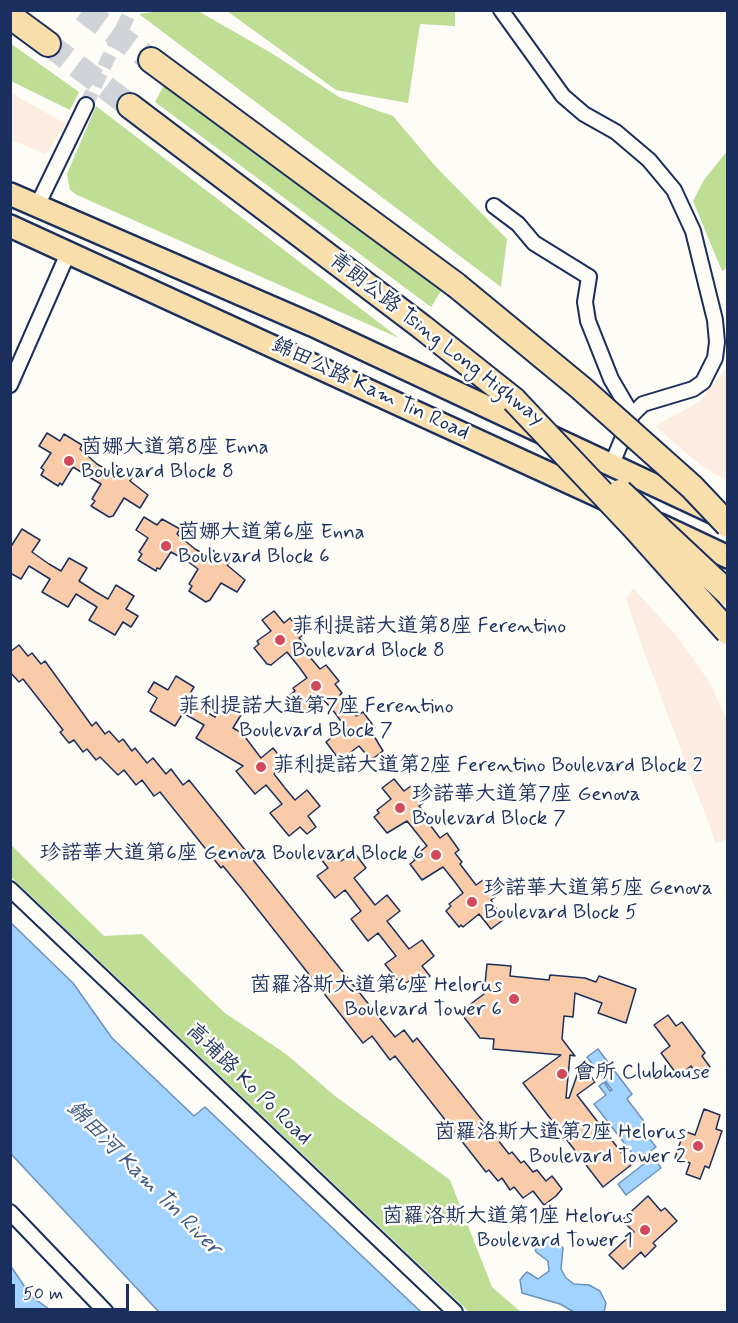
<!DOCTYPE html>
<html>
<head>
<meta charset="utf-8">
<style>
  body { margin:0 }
  #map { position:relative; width:738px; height:1323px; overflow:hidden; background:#fdfcf7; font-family:Mynerve,sans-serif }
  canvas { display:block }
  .frame { position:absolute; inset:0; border:12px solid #1b2f5e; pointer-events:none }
  .scale { position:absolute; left:12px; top:1284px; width:117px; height:27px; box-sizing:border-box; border:3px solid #1b2f5e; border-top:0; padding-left:8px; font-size:18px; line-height:21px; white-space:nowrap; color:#1b2f5e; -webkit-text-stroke:4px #fdfcf7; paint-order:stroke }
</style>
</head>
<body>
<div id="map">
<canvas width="738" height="1323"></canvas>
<div class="frame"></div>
<div class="scale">50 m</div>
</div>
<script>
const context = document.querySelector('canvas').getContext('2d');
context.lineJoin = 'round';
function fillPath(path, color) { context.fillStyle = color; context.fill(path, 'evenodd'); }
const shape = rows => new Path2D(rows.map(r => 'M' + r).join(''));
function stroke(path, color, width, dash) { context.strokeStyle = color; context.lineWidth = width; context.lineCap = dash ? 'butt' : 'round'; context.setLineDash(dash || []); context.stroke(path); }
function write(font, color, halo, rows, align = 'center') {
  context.font = font + ' Mynerve,"LXGW WenKai TC",sans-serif'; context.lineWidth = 5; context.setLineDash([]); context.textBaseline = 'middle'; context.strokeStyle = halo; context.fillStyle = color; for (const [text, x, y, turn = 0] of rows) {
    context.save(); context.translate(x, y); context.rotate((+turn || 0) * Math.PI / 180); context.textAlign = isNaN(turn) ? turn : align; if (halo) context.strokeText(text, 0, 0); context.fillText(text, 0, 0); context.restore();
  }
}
fillPath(shape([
  [11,93,66,124,46,154,11,140],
  [727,367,727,480,704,468,655,426,699,402],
  [633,588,675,634,708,680,727,719,727,839,716,843,642,646,626,599]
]), '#fcede0');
fillPath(shape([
  [160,11,198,11,273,54,339,97,393,116,436,167,507,239,501,287,139,14],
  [227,11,455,11,455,26,420,24,408,103,336,90],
  [10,43,79,92,70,110,11,81],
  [165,83,443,288,431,307,155,102],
  [96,106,399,338,77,195,70,190,67,174],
  [727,151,727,268,722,271,693,201,704,180],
  [11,845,104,936,142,934,225,1013,286,1054,335,1096,450,1180,492,1287,521,1312,469,1312,11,877]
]), '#bedd95');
const water = shape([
  [11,923,73,983,112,1038,194,1116,205,1107,421,1312,159,1312,11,1154,11,923],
  [598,1049,632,1094,627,1099,646,1124,641,1128,656,1147,638,1161,594,1104,606,1095,599,1086,604,1082,610,1091,612,1090,587,1057,598,1049],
  [653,1157,661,1168,626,1195,618,1184,653,1157],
  [545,1236,555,1240,563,1248,561,1269,566,1278,574,1284,589,1285,600,1291,606,1303,604,1312,574,1312,560,1304,522,1293,520,1280,524,1275,527,1272,538,1279,549,1271,548,1261,536,1252,535,1247,536,1241,545,1236],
  [10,1265,31,1296,53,1312,11,1312,10,1265]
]);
fillPath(water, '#a2d2fe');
stroke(water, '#6c91be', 1.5);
const building = shape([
  [47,433,60,441,64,434,82,445,80,449,97,464,110,472,115,465,133,476,130,481,148,495,140,508,124,498,113,516,109,517,91,506,95,501,92,499,101,484,89,477,73,467,62,485,60,483,58,486,41,475,44,470,41,468,51,453,39,446,47,433],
  [144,517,157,525,162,519,180,529,177,534,195,549,208,556,212,550,230,561,227,565,245,580,237,592,221,583,210,600,206,602,189,591,192,586,189,584,198,569,187,561,171,552,160,569,157,568,156,571,138,560,142,554,139,552,148,538,136,530,144,517],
  [22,529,40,540,32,552,49,564,61,571,69,558,87,568,79,581,96,592,108,599,116,585,134,596,126,609,138,616,131,627,123,622,115,635,89,620,97,607,76,594,68,607,42,592,50,579,29,566,21,579,10,573,10,548,22,529],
  [274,611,284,623,290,618,303,635,299,638,306,646,303,649,320,669,326,665,339,681,335,684,342,693,340,695,356,716,363,712,375,728,371,731,383,751,371,760,359,746,343,758,338,758,326,742,331,738,329,735,343,724,335,713,323,699,307,711,302,711,290,695,295,691,293,688,307,678,299,667,287,652,271,665,267,664,254,648,259,644,257,641,271,631,262,620,274,611],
  [19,645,28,656,32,653,41,664,45,661,92,726,96,722,105,734,109,731,119,742,123,739,132,751,135,748,147,763,153,758,166,774,171,769,183,785,189,780,395,1037,404,1030,413,1042,417,1038,509,1154,512,1152,521,1163,524,1161,533,1172,537,1170,546,1181,552,1176,562,1189,556,1196,544,1205,533,1191,523,1198,514,1187,510,1190,502,1178,498,1181,489,1170,486,1172,395,1056,390,1060,372,1036,363,1043,241,888,223,866,221,868,160,792,154,796,142,780,136,785,124,770,118,775,100,757,96,760,87,749,83,752,74,740,69,743,60,732,63,730,23,679,19,682,10,672,10,652,19,645],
  [176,676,194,687,186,700,203,710,215,717,223,704,241,715,233,728,242,733,261,758,273,748,286,764,274,774,285,788,295,800,307,790,320,806,308,816,316,827,307,834,300,827,289,836,270,813,282,804,266,785,255,794,236,771,243,766,196,738,204,725,183,713,175,726,150,711,157,698,148,692,154,682,168,690,176,676],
  [394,779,404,791,411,786,423,803,419,806,426,815,424,817,440,838,447,833,459,850,455,853,462,862,460,864,476,885,483,880,495,897,491,900,503,920,491,929,479,914,463,927,461,925,459,927,446,911,451,906,449,904,463,893,455,882,443,867,422,880,410,864,415,860,413,857,427,846,407,821,387,833,374,817,379,813,377,810,391,799,382,788,394,779],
  [333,851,341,861,354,852,366,868,354,878,375,905,387,895,400,911,387,921,409,949,422,940,434,956,422,966,430,976,419,985,413,978,402,986,385,964,396,956,378,933,368,941,351,919,361,911,345,890,335,898,317,876,328,868,321,859,333,851],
  [487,964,511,966,510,976,549,980,550,975,585,978,596,982,599,976,636,989,626,1023,598,1013,602,1003,575,993,573,1017,564,1016,562,1039,575,1056,570,1055,566,1098,569,1098,581,1064,595,1082,577,1095,631,1165,603,1187,523,1083,561,1055,493,1049,494,1039,480,1038,460,1012,484,994,487,964],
  [668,1015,676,1026,682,1022,705,1053,702,1056,710,1067,698,1076,691,1066,678,1076,661,1053,670,1046,654,1025,668,1015],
  [704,1109,720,1115,716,1129,722,1131,709,1168,705,1166,700,1179,686,1174,690,1163,675,1158,684,1131,695,1135,704,1109],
  [648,1196,661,1211,665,1208,677,1221,653,1243,656,1246,645,1257,641,1252,623,1269,609,1255,634,1232,622,1220,648,1196]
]);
fillPath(building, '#facba9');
stroke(building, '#1b2f5e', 1.5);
stroke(shape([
  [86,105,131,10]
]), '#d0d3d8', 14, [14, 7]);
stroke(shape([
  [83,10,151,60],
  [48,44,130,106]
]), '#d0d3d8', 24, [24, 12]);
const minor = shape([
  [501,10,563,96,584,114,616,132,649,160,674,190,693,231,715,320,717,342,715,358,703,382,693,389,643,404,632,415,612,464],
  [37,206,86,105],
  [494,206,518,224,534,243,589,277,585,302,588,321,611,379,632,415],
  [10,385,69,251],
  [10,889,455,1312],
  [10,1212,106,1312]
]);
const primary = shape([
  [10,194,312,325,712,512],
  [10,226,605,499],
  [660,525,728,557]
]);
const motorway = shape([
  [10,16,48,44],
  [151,60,456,285],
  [130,106,422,327,514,400]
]);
stroke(minor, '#1b2f5e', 18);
stroke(primary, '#1b2f5e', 26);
stroke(motorway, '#1b2f5e', 28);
stroke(minor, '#fdfcf7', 14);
stroke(primary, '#f8deab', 21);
stroke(motorway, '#f8deab', 24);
const motorwayBridge = shape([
  [456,285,581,388,692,487,728,525],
  [514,400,635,528,728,632],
  [620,492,728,593]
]);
stroke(motorwayBridge, '#1b2f5e', 28, []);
stroke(motorwayBridge, '#f8deab', 24);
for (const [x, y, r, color] of [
  [69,461,6,"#d1495b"],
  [166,546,6,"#d1495b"],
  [280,640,6,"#d1495b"],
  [316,686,6,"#d1495b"],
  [261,767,6,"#d1495b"],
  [400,808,6,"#d1495b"],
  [436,855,6,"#d1495b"],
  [472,902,6,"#d1495b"],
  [514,999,6,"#d1495b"],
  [562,1074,6,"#d1495b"],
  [698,1146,6,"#d1495b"],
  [645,1230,6,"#d1495b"]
]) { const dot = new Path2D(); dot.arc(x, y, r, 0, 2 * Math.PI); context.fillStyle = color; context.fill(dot); stroke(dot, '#fdfcf7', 2); }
write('21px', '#1b2f5e', '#fdfcf7', [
  ["青朗公路 Tsing Long Highway",436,340,38],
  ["錦田公路 Kam Tin Road",370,390,25],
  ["高埔路 Ko Po Road",248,1085,44]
]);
write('21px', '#1b2f5e', '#fdfcf7', [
  ["茵娜大道第8座 Enna",81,449],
  ["Boulevard Block 8",81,473],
  ["茵娜大道第6座 Enna",178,534],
  ["Boulevard Block 6",178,558],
  ["菲利提諾大道第8座 Ferentino",292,628],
  ["Boulevard Block 8",292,652],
  ["菲利提諾大道第7座 Ferentino",316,708,"center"],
  ["Boulevard Block 7",316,732,"center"],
  ["菲利提諾大道第2座 Ferentino Boulevard Block 2",273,767],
  ["珍諾華大道第7座 Genova",412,796],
  ["Boulevard Block 7",412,820],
  ["珍諾華大道第6座 Genova Boulevard Block 6",424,855,"right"],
  ["珍諾華大道第5座 Genova",484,890],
  ["Boulevard Block 5",484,914],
  ["茵羅洛斯大道第6座 Helorus",502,987,"right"],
  ["Boulevard Tower 6",502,1011,"right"],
  ["會所 Clubhouse",574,1074],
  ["茵羅洛斯大道第2座 Helorus",686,1134,"right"],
  ["Boulevard Tower 2",686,1158,"right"],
  ["茵羅洛斯大道第1座 Helorus",633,1218,"right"],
  ["Boulevard Tower 1",633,1242,"right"]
], 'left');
write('italic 22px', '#3d5886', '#fdfcf7', [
  ["錦田河 Kam Tin River",143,1179,45]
]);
</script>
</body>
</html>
